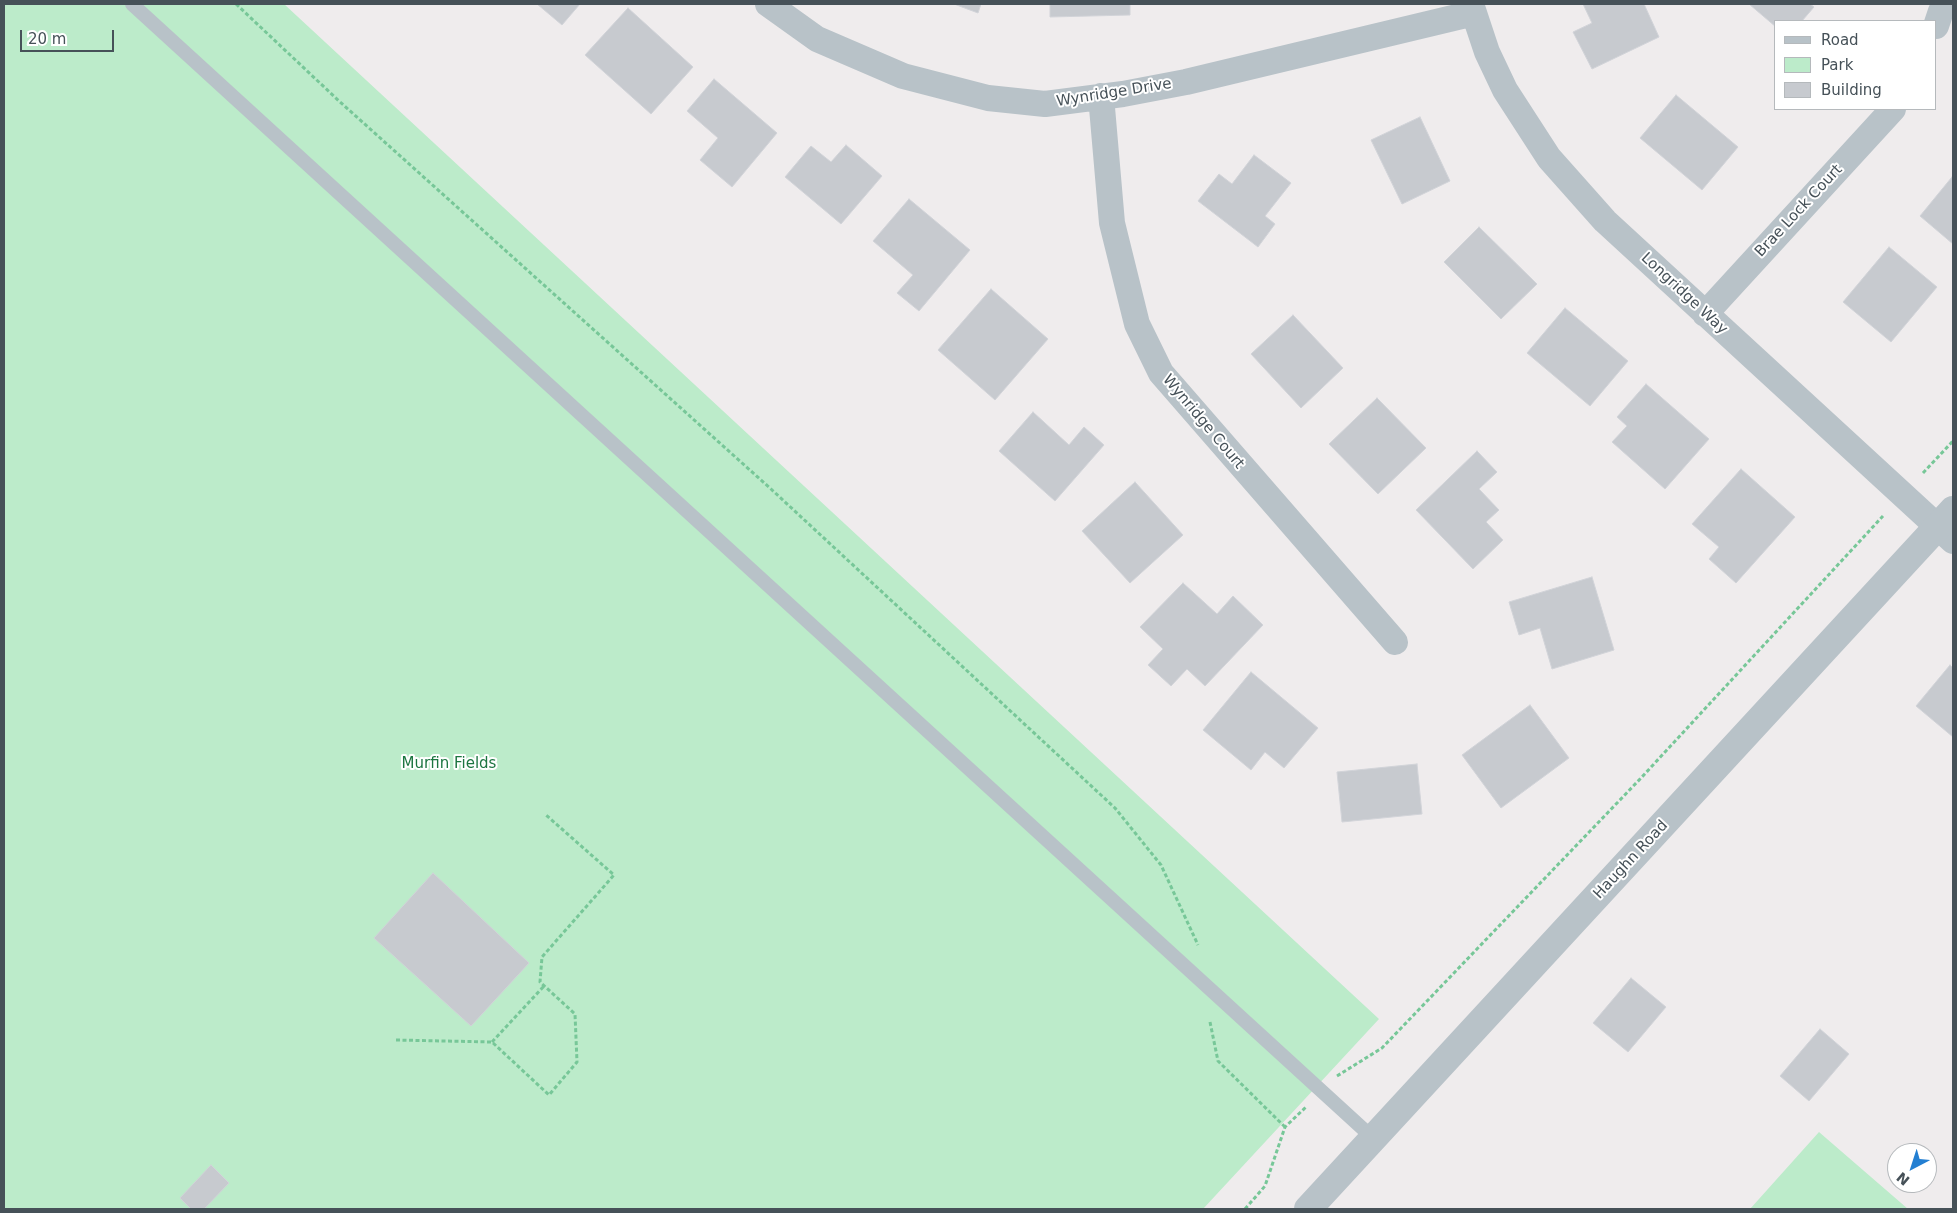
<!DOCTYPE html>
<html>
<head>
<meta charset="utf-8">
<style>
  body { margin:0 }
  #map { position:relative; width:1957px; height:1213px; overflow:hidden; background:#efeced; font-family:"DejaVu Sans",sans-serif }
  canvas { display:block }
  .frame { position:absolute; inset:0; border:5px solid #465158; pointer-events:none }
  .legend { position:absolute; left:1774px; top:20px; width:162px; height:90px; box-sizing:border-box; background:#fff; border:1px solid #b5b9bc; margin:0; padding:6px 9px; list-style:none; font-size:15px; color:#465158 }
  .legend li { display:flex; align-items:center; gap:10px; height:25px }
  .legend b { width:25px; border:1px solid #b5b9bc }
  .north { position:absolute; left:1887px; top:1143px; width:50px; height:50px; box-sizing:border-box; background:#fff; border:1px solid #b5b9bc; border-radius:50%; rotate:220deg; font-size:14px; font-weight:700; line-height:20px; text-align:center; color:#465158 }
  .north::after { content:''; display:block; margin:auto; width:18px; height:22px; background:#237fd2; clip-path:polygon(50% 0,100% 100%,50% 72%,0 100%) }
  .scale { position:absolute; left:20px; top:30px; width:94px; height:22px; box-sizing:border-box; border:2px solid #465158; border-top:0; padding-left:6px; font-size:15px; line-height:18px; white-space:nowrap; color:#465158; -webkit-text-stroke:4px #fff; paint-order:stroke }
</style>
</head>
<body>
<div id="map">
<canvas width="1957" height="1213"></canvas>
<div class="frame"></div>
<ul class="legend">
<li><b style="height:6px;background:#b8c2c8"></b>Road</li>
<li><b style="height:14px;background:#bcebca"></b>Park</li>
<li><b style="height:14px;background:#c7cacf"></b>Building</li>
</ul>
<div class="north">N</div>
<div class="scale">20 m</div>
</div>
<script>
const context = document.querySelector('canvas').getContext('2d');
context.lineJoin = 'round';
function fillPath(path, color) { context.fillStyle = color; context.fill(path, 'evenodd'); }
const shape = rows => new Path2D(rows.map(r => 'M' + r).join(''));
function stroke(path, color, width, dash) { context.strokeStyle = color; context.lineWidth = width; context.lineCap = dash ? 'butt' : 'round'; context.setLineDash(dash || []); context.stroke(path); }
function write(font, color, halo, rows, align = 'center') {
  context.font = font + ' "DejaVu Sans",sans-serif'; context.lineWidth = 4; context.setLineDash([]); context.textBaseline = 'middle'; context.strokeStyle = halo; context.fillStyle = color; for (const [text, x, y, turn = 0] of rows) {
    context.save(); context.translate(x, y); context.rotate((+turn || 0) * Math.PI / 180); context.textAlign = isNaN(turn) ? turn : align; if (halo) context.strokeText(text, 0, 0); context.fillText(text, 0, 0); context.restore();
  }
}
fillPath(shape([
  [4,4,284,4,1379,1019,1203,1209,4,1209],
  [1819,1132,1908,1209,1750,1209]
]), '#bcebca');
const building = shape([
  [537,4,580,4,562,25,537,4],
  [954,4,981,4,978,13,954,4],
  [1050,4,1130,4,1130,15,1050,17,1050,4],
  [1583,4,1644,4,1659,37,1592,69,1573,32,1592,23,1583,4],
  [1749,4,1810,4,1814,7,1802,21,1776,21,1776,27,1749,4],
  [628,8,693,67,651,114,585,55,628,8],
  [714,79,777,133,732,187,700,160,718,138,687,111,714,79],
  [1676,95,1738,147,1702,190,1640,138,1676,95],
  [1420,117,1450,181,1402,204,1371,140,1420,117],
  [846,145,882,176,841,224,785,177,811,146,831,162,846,145],
  [1254,155,1291,183,1265,216,1275,224,1258,247,1198,201,1219,174,1232,184,1254,155],
  [1952,177,1953,178,1953,244,1920,216,1952,177],
  [909,199,970,250,919,311,897,293,913,275,873,241,909,199],
  [1479,227,1537,284,1501,319,1444,262,1479,227],
  [1889,247,1937,287,1891,342,1843,302,1889,247],
  [991,289,1048,339,995,400,938,350,991,289],
  [1565,308,1628,361,1590,406,1527,353,1565,308],
  [1293,315,1343,368,1301,408,1251,354,1293,315],
  [1646,384,1709,439,1665,489,1612,442,1627,426,1617,417,1646,384],
  [1377,398,1426,448,1378,494,1329,444,1377,398],
  [1033,412,1069,445,1084,427,1104,445,1055,501,999,451,1033,412],
  [1477,451,1497,472,1479,489,1499,510,1486,522,1503,540,1473,569,1416,510,1477,451],
  [1741,469,1795,517,1736,583,1709,559,1719,547,1692,524,1741,469],
  [1135,482,1183,535,1130,583,1082,531,1135,482],
  [1592,577,1614,650,1552,669,1540,628,1519,635,1509,602,1592,577],
  [1183,583,1217,614,1233,596,1263,625,1205,686,1187,669,1171,686,1148,665,1163,649,1140,627,1183,583],
  [1950,665,1953,668,1953,737,1916,706,1950,665],
  [1251,672,1318,728,1284,768,1265,752,1251,770,1203,730,1251,672],
  [1530,705,1569,758,1501,808,1462,755,1530,705],
  [1417,764,1422,814,1342,822,1337,772,1417,764],
  [433,873,529,963,471,1026,374,938,433,873],
  [1631,978,1666,1007,1628,1052,1593,1023,1631,978],
  [1820,1029,1849,1054,1809,1101,1780,1076,1820,1029],
  [211,1165,229,1183,204,1209,191,1209,180,1198,211,1165]
]);
fillPath(building, '#c7cacf');
stroke(building, '#d1d3d8', 1);
stroke(shape([
  [236,4,339,101,771,489,1115,808,1161,865,1198,945],
  [1923,473,1953,441],
  [1210,1022,1218,1061,1285,1127],
  [396,1040,492,1042,549,1095,577,1062,575,1014,540,982,542,957,614,875,546,815],
  [492,1042,544,986],
  [1337,1076,1382,1048,1641,778,1883,516],
  [1245,1209,1265,1186,1285,1127,1306,1107]
]), '#77c798', 3, [4, 2.5]);
stroke(shape([
  [132,4,1373,1138]
]), '#b8c2c8', 14);
stroke(shape([
  [768,4,817,39,903,76,988,98,1045,104,1123,94,1186,82,1474,13],
  [1471,4,1487,52,1505,90,1549,158,1605,221,1953,541],
  [1936,26,1941,11],
  [1101,96,1112,223,1137,324,1161,373,1395,642],
  [1705,314,1893,109]
]), '#b8c2c8', 26);
stroke(shape([
  [1308,1209,1953,510]
]), '#b8c2c8', 28);
write('15px', '#465158', '#fff', [
  ["Wynridge Drive",1114,93,-9],
  ["Brae Lock Court",1799,211,-47],
  ["Longridge Way",1684,294,43],
  ["Wynridge Court",1203,422,50],
  ["Haughn Road",1631,860,-47]
]);
write('15px', '#1c7540', '#fff', [
  ["Murfin Fields",449,764]
]);
</script>
</body>
</html>
